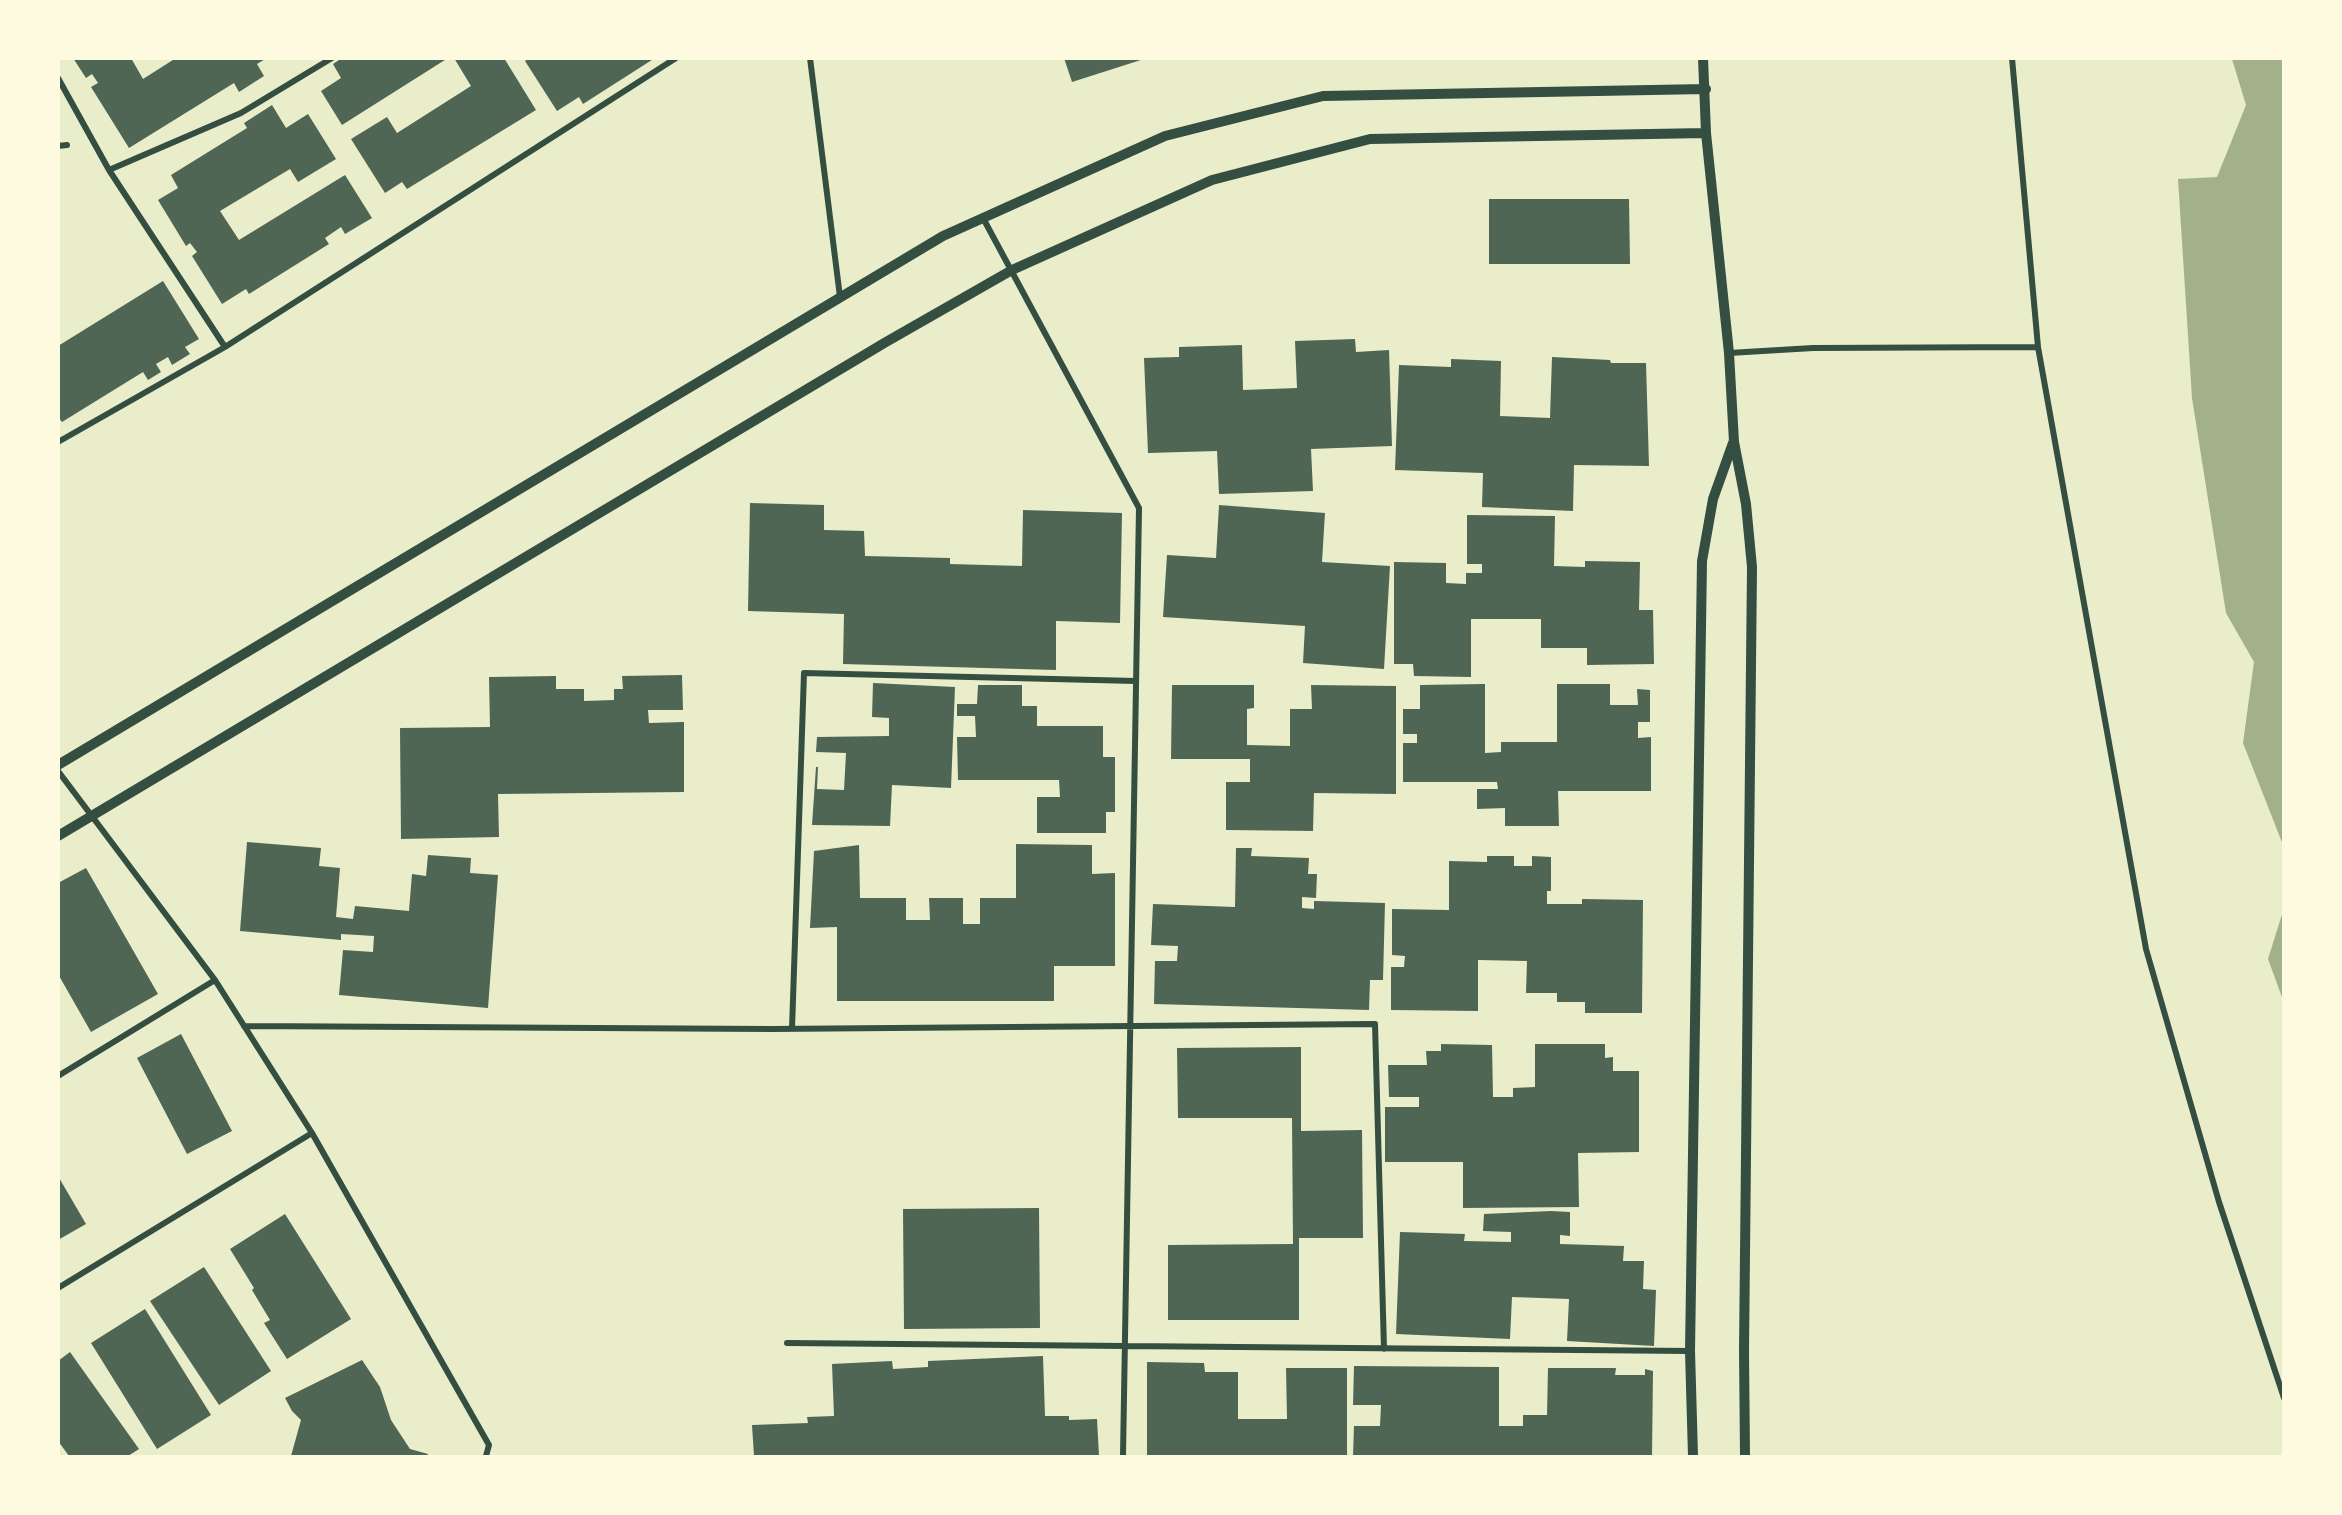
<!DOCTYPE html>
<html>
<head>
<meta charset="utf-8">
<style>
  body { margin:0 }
  #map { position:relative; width:2342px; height:1515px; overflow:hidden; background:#e9edc9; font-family:"PT Sans",sans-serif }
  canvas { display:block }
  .frame { position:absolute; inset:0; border:60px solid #fefae0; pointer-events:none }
</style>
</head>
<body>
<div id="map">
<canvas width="2342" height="1515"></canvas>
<div class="frame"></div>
</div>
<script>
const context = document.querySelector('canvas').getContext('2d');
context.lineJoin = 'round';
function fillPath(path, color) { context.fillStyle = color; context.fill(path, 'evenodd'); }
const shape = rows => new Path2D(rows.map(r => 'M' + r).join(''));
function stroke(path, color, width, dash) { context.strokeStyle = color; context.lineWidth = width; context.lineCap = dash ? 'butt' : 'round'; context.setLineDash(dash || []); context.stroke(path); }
fillPath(shape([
  [2232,59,2283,59,2283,845,2243,743,2254,662,2226,613,2192,398,2178,179,2217,177,2246,105],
  [2283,911,2283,1000,2268,959]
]), '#a3b18a');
fillPath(shape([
  [73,58,131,58,143,79,176,58,267,58,257,64,264,76,239,92,234,83,129,148,91,87,98,83,92,74,86,78],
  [342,58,448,58,342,125,321,91,341,78,333,64],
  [454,58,504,58,536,110,407,189,402,182,385,193,351,139,387,117,397,133,471,86],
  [529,58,655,58,583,104,579,97,557,111,525,61],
  [1064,58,1144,58,1144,59,1072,82],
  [272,105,286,128,308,114,336,159,298,182,290,169,220,211,239,240,345,175,372,218,345,234,341,227,325,238,329,244,249,294,246,289,222,304,192,256,197,252,190,243,186,246,158,200,178,188,171,175,247,128,244,123],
  [1489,199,1629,199,1630,264,1489,264],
  [163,281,199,339,185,347,190,354,172,365,168,357,156,364,161,372,148,380,143,372,62,422,58,417,58,346],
  [1355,339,1356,352,1389,350,1392,446,1311,449,1313,491,1219,494,1217,451,1148,453,1144,358,1179,357,1179,347,1242,345,1243,390,1297,388,1295,341],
  [1552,357,1610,360,1611,363,1646,363,1649,466,1574,465,1573,511,1482,507,1483,473,1395,470,1399,365,1451,367,1451,359,1501,361,1500,416,1550,418],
  [750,503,824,505,824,530,864,531,865,556,950,558,950,564,1022,566,1023,510,1122,513,1120,623,1056,621,1056,670,843,664,844,614,748,611],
  [1219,505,1325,513,1322,562,1390,566,1384,669,1303,663,1305,626,1163,617,1167,555,1216,558],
  [1467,515,1555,516,1554,566,1585,567,1585,561,1640,562,1639,610,1653,610,1654,664,1587,665,1587,648,1541,648,1541,619,1471,619,1471,677,1414,676,1413,664,1394,664,1394,562,1446,563,1446,583,1466,584,1466,573,1482,573,1482,564,1467,564],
  [682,675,683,710,648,710,649,723,684,722,684,792,498,794,499,837,401,839,400,728,490,727,489,677,556,676,556,689,584,689,584,701,614,700,614,689,623,689,622,676],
  [873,683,955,687,951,788,892,785,890,826,812,825,816,767,818,767,817,789,844,790,846,753,816,752,817,737,889,736,889,718,872,717],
  [1485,684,1485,753,1501,752,1501,742,1557,742,1557,684,1610,684,1610,705,1638,705,1637,689,1650,690,1650,722,1638,722,1638,738,1651,737,1651,791,1558,791,1559,826,1505,826,1505,808,1477,809,1477,789,1498,789,1497,782,1403,782,1403,743,1417,743,1417,734,1403,734,1403,709,1420,709,1420,685],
  [978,685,1022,685,1022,706,1037,706,1037,726,1103,726,1103,757,1115,757,1115,812,1106,812,1106,833,1037,833,1037,797,1060,797,1059,780,958,780,957,737,976,737,975,716,957,716,957,704,977,704],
  [1172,685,1254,685,1254,708,1247,709,1247,745,1290,746,1290,709,1312,709,1311,685,1396,686,1396,794,1314,793,1313,831,1226,830,1226,782,1250,782,1250,759,1171,759],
  [247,842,321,848,319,866,340,868,336,917,353,919,355,906,409,911,412,874,426,876,428,855,471,858,470,873,498,875,488,1008,339,995,343,950,373,952,374,936,341,934,341,940,240,931],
  [1016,844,1092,845,1092,874,1115,873,1115,966,1054,966,1054,1001,837,1001,837,927,810,928,814,851,859,845,860,898,906,898,906,920,930,920,929,898,963,898,963,924,980,924,980,898,1016,898],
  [1236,848,1252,848,1251,856,1309,858,1308,874,1317,874,1316,898,1302,897,1302,908,1314,909,1314,901,1385,903,1383,980,1370,980,1369,1010,1154,1004,1155,961,1177,961,1178,946,1151,945,1153,904,1235,907],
  [1487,856,1514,856,1514,866,1532,866,1532,856,1551,857,1551,891,1547,891,1547,904,1582,904,1582,899,1643,900,1642,1013,1585,1013,1585,1002,1557,1002,1557,993,1526,993,1527,961,1478,960,1478,1011,1391,1010,1391,967,1404,967,1405,956,1392,955,1392,909,1449,910,1449,861,1487,862],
  [86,868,158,994,91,1032,58,974,58,883],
  [181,1034,232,1131,187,1154,137,1058],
  [1441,1044,1492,1045,1493,1097,1513,1097,1513,1088,1535,1087,1535,1044,1605,1044,1605,1058,1613,1057,1613,1071,1639,1071,1639,1152,1578,1153,1579,1207,1463,1208,1463,1162,1385,1162,1385,1107,1419,1107,1419,1097,1389,1097,1388,1065,1427,1065,1426,1051,1441,1051],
  [1301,1047,1301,1131,1362,1130,1363,1238,1299,1238,1299,1320,1168,1320,1168,1245,1293,1244,1292,1118,1178,1118,1177,1048],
  [58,1176,86,1224,58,1240],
  [1039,1208,1040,1328,904,1329,903,1209],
  [1551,1211,1570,1212,1570,1236,1560,1235,1560,1244,1624,1246,1623,1261,1644,1261,1643,1289,1656,1290,1654,1346,1567,1341,1569,1299,1512,1297,1510,1339,1396,1334,1400,1232,1465,1234,1464,1241,1511,1242,1511,1232,1483,1231,1484,1214],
  [285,1214,351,1319,287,1359,264,1323,270,1320,252,1290,254,1288,230,1249],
  [204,1267,271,1371,219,1405,150,1301],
  [145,1309,211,1415,157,1449,91,1343],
  [70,1352,139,1449,128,1456,69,1456,58,1441,58,1361],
  [1043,1356,1045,1416,1069,1416,1069,1420,1097,1419,1099,1456,754,1456,752,1425,808,1423,807,1417,834,1416,832,1364,892,1361,893,1369,928,1367,928,1361],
  [362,1360,380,1387,391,1420,410,1449,428,1454,427,1456,291,1456,301,1420,292,1411,285,1398],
  [1147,1362,1204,1363,1205,1372,1238,1372,1238,1419,1287,1419,1286,1368,1347,1368,1347,1456,1147,1456],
  [1354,1366,1499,1367,1499,1426,1523,1426,1523,1415,1547,1415,1548,1368,1616,1368,1615,1375,1645,1375,1645,1369,1653,1371,1652,1456,1353,1456,1354,1426,1380,1426,1381,1405,1353,1405]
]), '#4f6655');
stroke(shape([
  [810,58,840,297],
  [58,78,109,170,225,347],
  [58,146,67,145],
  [109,170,241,113,332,58],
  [983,218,1139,508,1123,1456],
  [2038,347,2146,949,2219,1202,2284,1398],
  [1729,353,1813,348,2038,347,2012,58],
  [58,442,225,347,676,58],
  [58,771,215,980,312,1133,489,1445,486,1456],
  [244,1026,771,1029,1375,1024,1384,1349],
  [792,1029,804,673,1136,681],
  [58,1076,215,980],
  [58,1288,312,1133],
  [787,1343,1690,1351]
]), '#344e41', 6);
stroke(shape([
  [1703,58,1706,133,1729,353,1734,442,1746,504,1752,567,1744,1351,1745,1456],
  [58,765,943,236,1165,136,1323,96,1706,89],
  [58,836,886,342,1012,270,1212,180,1370,139,1706,133],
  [1693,1456,1690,1351,1702,561,1713,499,1733,443]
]), '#344e41', 10);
</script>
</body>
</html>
